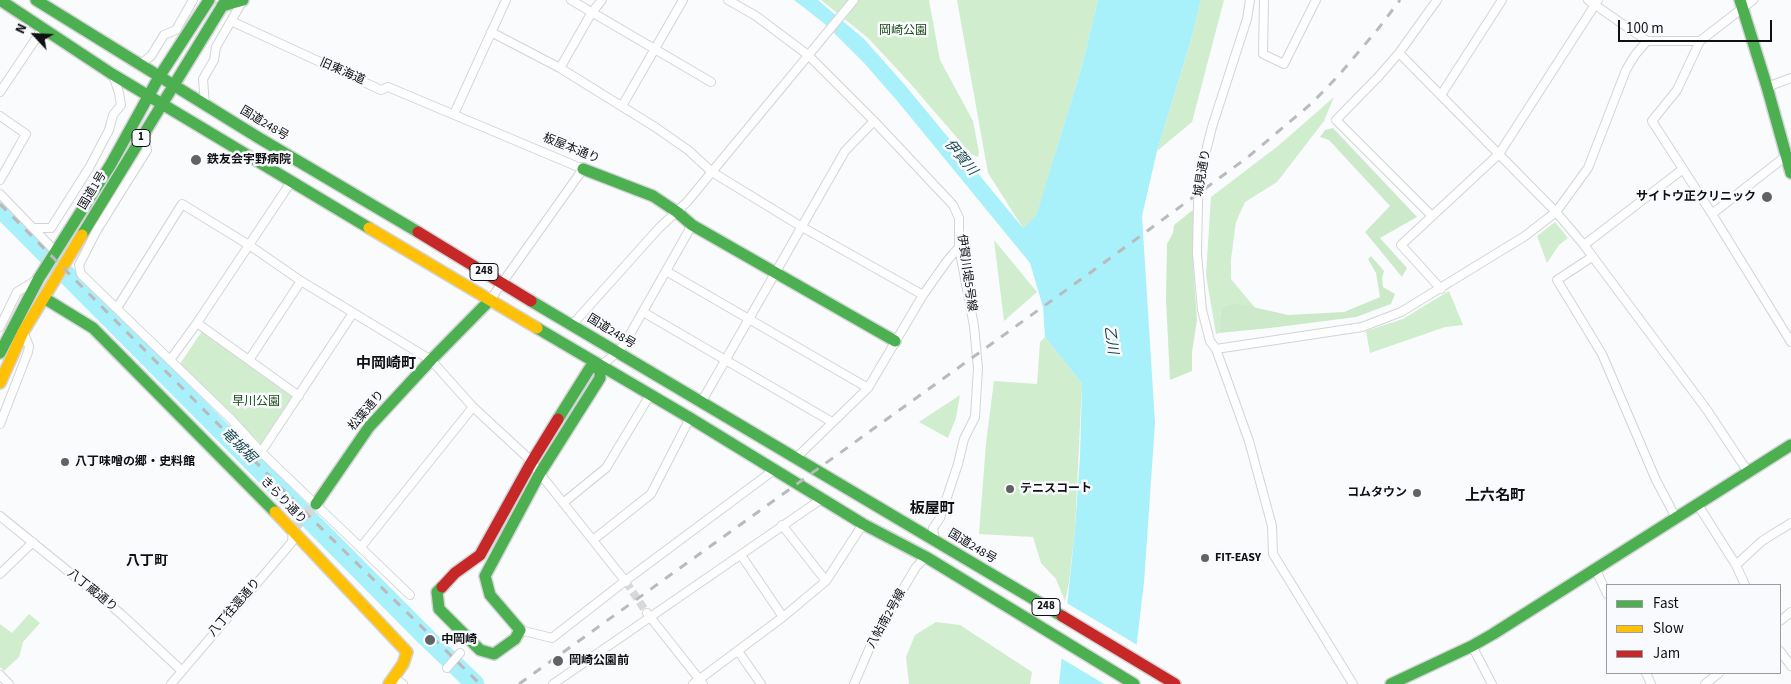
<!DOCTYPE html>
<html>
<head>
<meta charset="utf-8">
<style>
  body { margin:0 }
  #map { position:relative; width:1791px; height:684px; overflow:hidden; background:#f9fbfd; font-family:"Source Sans 3",sans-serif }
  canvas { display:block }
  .legend { position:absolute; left:1606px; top:584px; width:175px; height:90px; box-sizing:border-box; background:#f8fafe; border:1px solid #9b9ca0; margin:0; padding:6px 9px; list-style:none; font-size:15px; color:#0f1012 }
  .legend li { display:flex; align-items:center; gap:10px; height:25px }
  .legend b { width:25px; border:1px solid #9b9ca0 }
  .north { position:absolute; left:10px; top:10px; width:50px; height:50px; -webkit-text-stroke:4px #f8fafe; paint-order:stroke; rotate:295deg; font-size:14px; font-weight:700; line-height:20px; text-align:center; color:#0f1012 }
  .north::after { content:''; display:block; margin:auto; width:18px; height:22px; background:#0f1012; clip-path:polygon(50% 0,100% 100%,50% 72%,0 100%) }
  .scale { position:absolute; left:1618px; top:20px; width:154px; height:22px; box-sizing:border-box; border:2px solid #0f1012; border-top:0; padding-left:6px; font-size:15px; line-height:18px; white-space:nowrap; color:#0f1012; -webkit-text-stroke:4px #f8fafe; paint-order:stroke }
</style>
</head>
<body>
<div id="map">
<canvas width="1791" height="684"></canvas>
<ul class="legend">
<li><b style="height:6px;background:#4caf50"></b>Fast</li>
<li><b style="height:6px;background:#ffc107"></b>Slow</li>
<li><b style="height:6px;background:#c62828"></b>Jam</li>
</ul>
<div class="north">N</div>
<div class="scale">100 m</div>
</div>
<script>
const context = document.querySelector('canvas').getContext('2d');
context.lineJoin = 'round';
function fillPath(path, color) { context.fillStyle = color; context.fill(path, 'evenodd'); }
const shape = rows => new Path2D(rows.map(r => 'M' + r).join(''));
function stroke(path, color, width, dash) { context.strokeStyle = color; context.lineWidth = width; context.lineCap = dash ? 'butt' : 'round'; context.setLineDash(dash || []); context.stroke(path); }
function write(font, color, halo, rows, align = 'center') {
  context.font = font + ' "Source Sans 3","Noto Sans JP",sans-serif'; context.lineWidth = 5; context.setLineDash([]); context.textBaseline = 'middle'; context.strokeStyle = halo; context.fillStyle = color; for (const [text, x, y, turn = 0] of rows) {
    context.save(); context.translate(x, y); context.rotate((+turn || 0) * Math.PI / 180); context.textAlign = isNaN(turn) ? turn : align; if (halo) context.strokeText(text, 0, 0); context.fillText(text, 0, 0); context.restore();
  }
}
fillPath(shape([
  [821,0,929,0,940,60,973,121,979,152,978,157,971,154,909,82,868,38],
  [957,0,1098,0,1082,66,1036,217,1023,228,988,173],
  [1201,0,1224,0,1192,122,1157,151,1190,43],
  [1334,97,1324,121,1277,182,1245,202,1236,222,1231,259,1231,279,1256,309,1235,303,1221,307,1219,333,1216,334,1206,275,1211,197,1278,146],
  [1555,222,1568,238,1559,245,1547,263,1537,236],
  [994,240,1037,292,1004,321],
  [1449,291,1463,325,1445,327,1370,353,1366,331,1403,319],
  [202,331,295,397,263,446,180,364],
  [1045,337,1082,384,1075,529,1069,582,1065,601,1056,579,1041,563,1033,537,979,534,986,443,994,381,1037,384,1040,342],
  [960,395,956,418,948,438,919,422],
  [29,614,40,623,23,642,19,657,4,671,0,667,0,624,12,633],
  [936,622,960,625,1032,672,1030,684,909,684,906,657,915,635]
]), '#d0edce');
fillPath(shape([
  [1333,128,1417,217,1380,238,1407,268,1402,277,1365,232,1390,206,1329,140,1320,137,1325,130],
  [1193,210,1193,265,1197,320,1192,352,1192,371,1170,380,1166,299,1167,244,1173,233,1174,225],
  [1371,256,1384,271,1382,278,1383,287,1395,294,1391,304,1356,317,1270,328,1219,333,1221,307,1235,303,1288,315,1344,312,1380,297,1376,273,1368,259]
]), '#cce9ca');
fillPath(shape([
  [794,0,818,0,864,39,904,84,1023,228,1036,216,1082,66,1098,0,1201,0,1190,43,1157,151,1142,216,1155,423,1144,582,1132,684,1059,684,1075,529,1080,457,1082,384,1045,337,1043,307,1030,263,899,103,865,64,825,24]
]), '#a8f0fa');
fillPath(shape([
  [1065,602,1139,646,1134,684,1104,684,1059,657]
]), '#f9fbfd');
stroke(shape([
  [0,208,426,637,475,684]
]), '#a8f0fa', 19);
stroke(shape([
  [626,582,647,613]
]), '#d6d8da', 8, [8, 4]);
stroke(shape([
  [293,530,298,523,316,504]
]), '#d6d8da', 11, [11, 5.5]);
const street = shape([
  [571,0,711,82],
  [728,0,756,16,808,55,874,121,953,205,959,218,959,247,974,326,978,368,975,417,964,439,958,464,940,518,933,528,935,541],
  [1250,0,1247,19,1212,127,1200,175,1198,202,1197,254,1202,310,1210,341,1216,349,1249,441,1272,526,1273,554,1353,684],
  [1264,0,1263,54,1284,64,1316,0],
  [1588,0,1647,41,1700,41],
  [1753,0,1700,41,1677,90,1652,121,1712,214,1791,342],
  [231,21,381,90,388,87,583,169,490,300],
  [491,32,560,68,655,127,688,150,712,172,802,227,923,295],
  [1399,53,1437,0],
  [139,65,151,56,164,35,176,30,193,0],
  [560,68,592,12,602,0],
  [1767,87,1791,78],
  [0,92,43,28],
  [1441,95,1502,0],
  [205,105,203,79,214,60,216,47,242,2],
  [622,106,683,0],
  [454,114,506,0],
  [0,116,26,134,0,180],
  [144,135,147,150,97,230,79,265,81,274,231,419,261,452,410,595],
  [0,194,56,252],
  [1712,214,1786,156],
  [1432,216,1336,120,1379,76,1399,53,1556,212,1584,245,1707,410,1748,472],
  [34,228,51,228,89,168,109,130,113,115,121,105,119,93,114,78],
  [1584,245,1683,169],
  [1592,257,1557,280,1602,354,1656,480,1676,518],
  [666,271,868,388],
  [1441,289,1401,245,1499,154,1598,0],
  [117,308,182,204,249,245,301,281,431,360,473,407,526,456,626,582],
  [643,312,832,422],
  [197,323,299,396],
  [572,325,659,228,687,202,854,0],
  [0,327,17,292,35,281],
  [1216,349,1362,327,1401,312,1525,236,1556,212,1588,168,1626,70,1635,55,1647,41],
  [170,360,197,323,291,182],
  [249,360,301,281],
  [600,366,618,352,625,343,692,225],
  [702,401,845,151,874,121],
  [0,424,28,352,29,346,24,334],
  [261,452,353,313],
  [795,459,868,388,923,295,947,261,959,247],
  [563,503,606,468,650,395],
  [1698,505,1736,565,1745,585],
  [0,516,121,614,181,670],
  [782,525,826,581],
  [593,540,651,494,690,418],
  [361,547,473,407],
  [741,555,783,617],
  [1736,565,1762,541,1791,523],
  [1596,570,1607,594],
  [0,574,33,542],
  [647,613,703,684],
  [1780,621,1791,612],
  [520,630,552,638,625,581,774,470],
  [1472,646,1492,684],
  [738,651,761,684],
  [1780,651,1791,666],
  [447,668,460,653],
  [1646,673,1651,684],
  [0,675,9,684],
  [393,678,403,684],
  [171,684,292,542,293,530],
  [553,684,823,498],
  [693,684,783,617,826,581,863,524],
  [854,684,873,640,916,567,926,557],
  [1705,684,1719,673]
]);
const fast = shape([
  [0,0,112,74,369,228],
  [36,0,259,138,418,232],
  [1740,0,1767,87,1791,173],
  [222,6,243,0],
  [583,169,653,196,677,212,692,225,895,341],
  [82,235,226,0],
  [44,298,93,328,275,512],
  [531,301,1062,616],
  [537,328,690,418,863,524,926,557,1134,684],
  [0,353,39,278,111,164,159,77,209,0],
  [558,419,590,368,600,366],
  [316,504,369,427,431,360,490,300],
  [442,587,437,592,439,609,480,650,494,654,515,639,520,630,490,595,485,576,540,473,600,378,600,366],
  [1391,684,1472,646,1493,634,1791,445]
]);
const slow = shape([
  [369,228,537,328],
  [0,383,23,332,82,235],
  [275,512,407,652,403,664,389,684]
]);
const jam = shape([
  [418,232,531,301],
  [442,587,455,573,480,555,531,463,558,419],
  [1062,616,1175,684]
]);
stroke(street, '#d3d4d7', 10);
stroke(fast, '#d3d4d7', 14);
stroke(slow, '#d3d4d7', 14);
stroke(jam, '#d3d4d7', 14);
stroke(street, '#fefeff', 8);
stroke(fast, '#4caf50', 11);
stroke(slow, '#ffc107', 11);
stroke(jam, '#c62828', 11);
stroke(shape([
  [0,204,325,532,480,684],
  [519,684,1094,270,1248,157,1312,103,1339,75,1378,29,1400,0]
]), '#bababc', 3, [9, 9]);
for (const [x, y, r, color] of [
  [196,160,6,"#616264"],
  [1767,197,6,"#616264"],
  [65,462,5,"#616264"],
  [1010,489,5,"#616264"],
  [1417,493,5,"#616264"],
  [1205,558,5,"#616264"],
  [430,640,6,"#616264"],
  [558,661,6,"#616264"]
]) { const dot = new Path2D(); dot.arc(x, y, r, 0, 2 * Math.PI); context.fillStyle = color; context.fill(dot); stroke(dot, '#f8fafe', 2); }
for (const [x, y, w] of [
  [141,138,18],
  [484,272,28],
  [1046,607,28]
]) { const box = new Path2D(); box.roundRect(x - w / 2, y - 8.5, w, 17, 4); context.fillStyle = '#f8fafe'; context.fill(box); stroke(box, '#0f1012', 1); }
write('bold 11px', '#0f1012', null, [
  ["1",141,138],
  ["248",484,272],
  ["248",1046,607]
]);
write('12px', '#184a12', '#f8fafe', [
  ["岡崎公園",903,31],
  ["早川公園",256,402]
]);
write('12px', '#0f1012', '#f8fafe', [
  ["旧東海道",342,72,24],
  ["国道248号",264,124,31],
  ["板屋本通り",571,149,22],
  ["城見通り",1203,173,-80],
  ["国道1号",93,191,-59],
  ["伊賀川堤5号線",966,273,82],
  ["国道248号",611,332,31],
  ["松葉通り",367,411,-50],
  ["きらり通り",283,501,46],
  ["国道248号",972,547,31],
  ["八丁蔵通り",92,591,39],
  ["八丁往還通り",235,608,-49],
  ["八帖南2号線",887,619,-61]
]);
write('bold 12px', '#0f1012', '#f8fafe', [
  ["鉄友会宇野病院",207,160],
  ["サイトウ正クリニック",1756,197,"right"],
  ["八丁味噌の郷・史料館",75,462],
  ["テニスコート",1020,489],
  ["コムタウン",1407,493,"right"],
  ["FIT-EASY",1215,558],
  ["中岡崎",441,640],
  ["岡崎公園前",569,661]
], 'left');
write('italic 14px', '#18474c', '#f8fafe', [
  ["伊賀川",960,158,50],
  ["乙川",1110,340,82],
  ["竜城堀",238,446,45]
]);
write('bold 14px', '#0f1012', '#f8fafe', [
  ["八丁町",147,562]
]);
write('bold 15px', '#0f1012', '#f8fafe', [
  ["中岡崎町",386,365],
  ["上六名町",1495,497],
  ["板屋町",932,510]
]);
</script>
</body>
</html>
